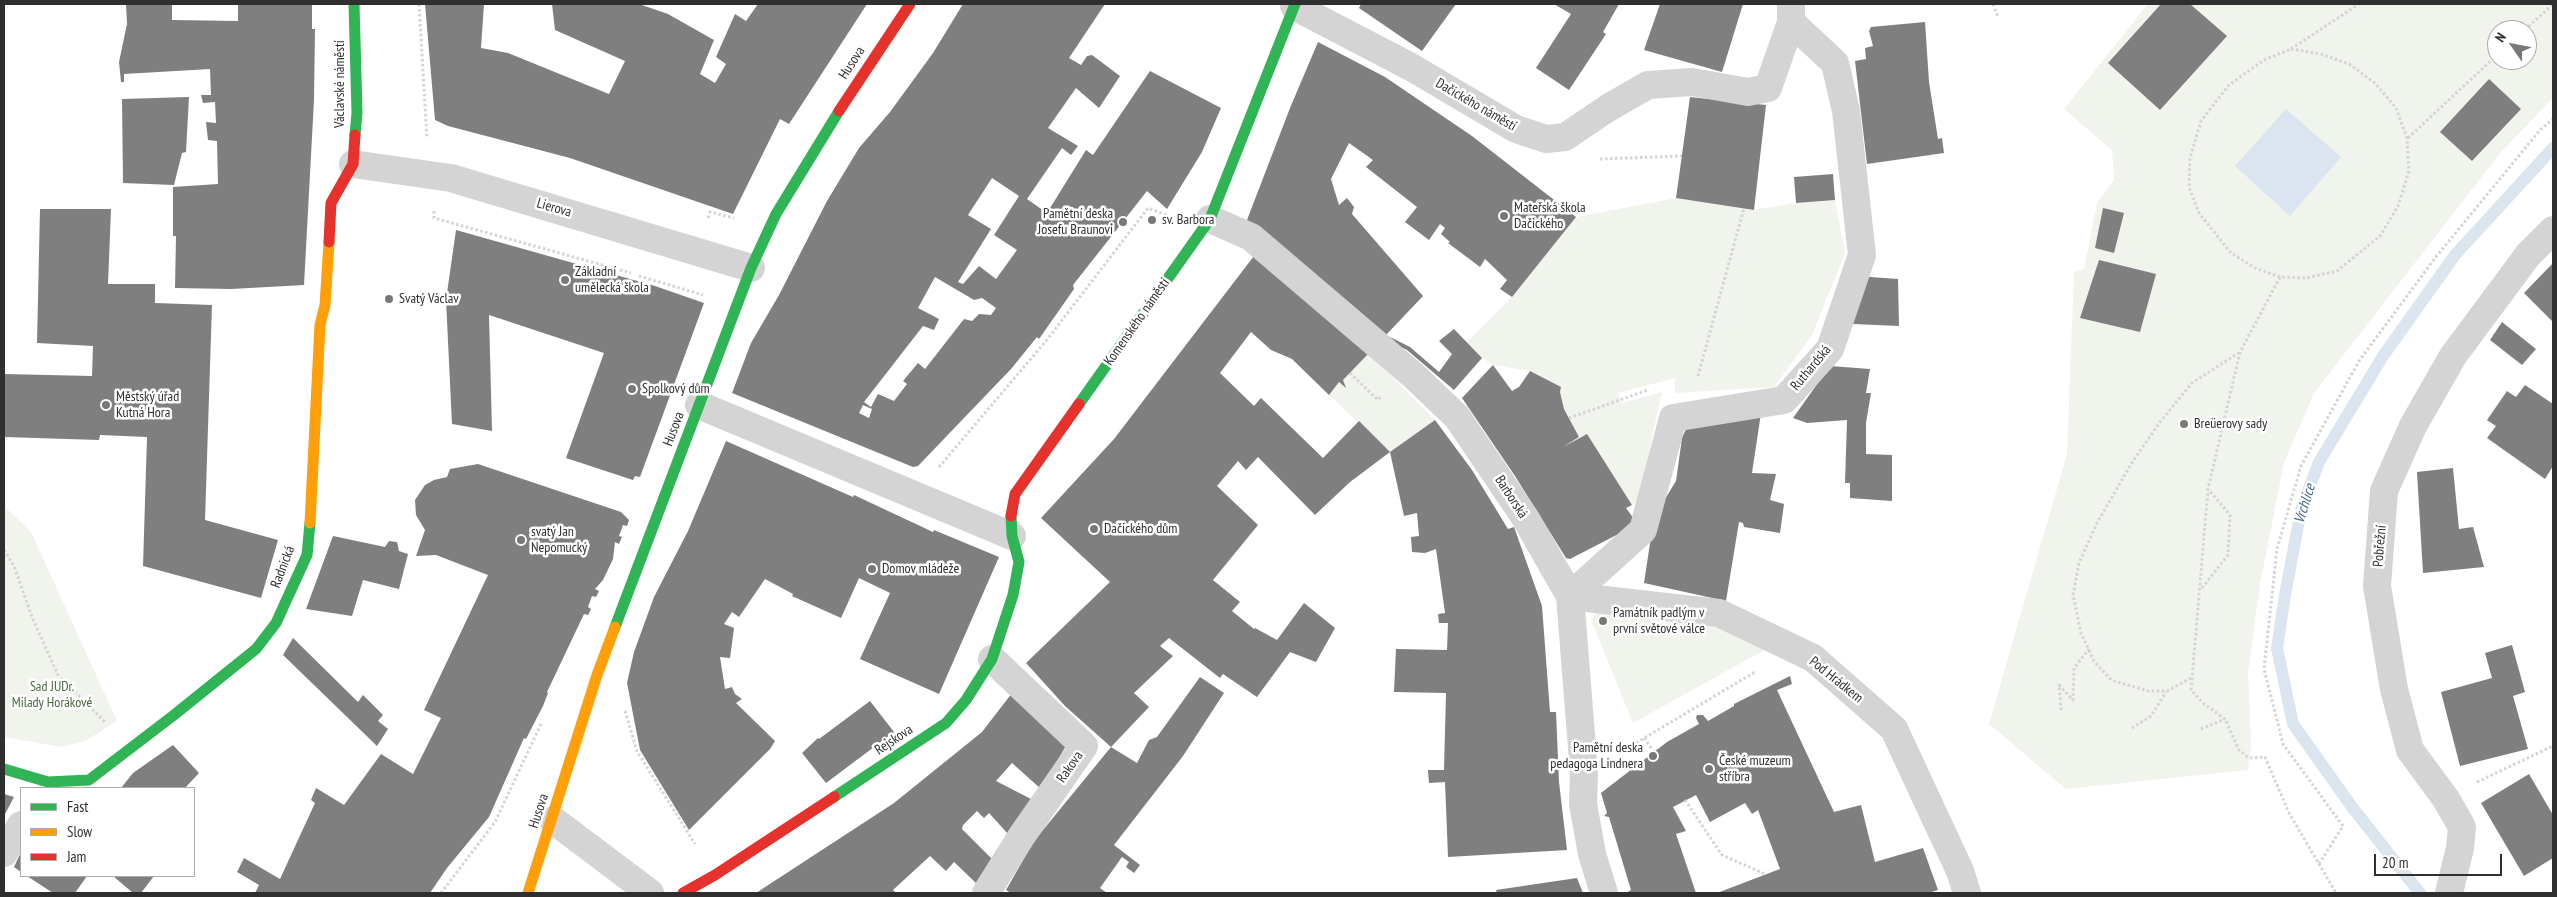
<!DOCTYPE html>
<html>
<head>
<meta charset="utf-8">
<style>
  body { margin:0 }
  #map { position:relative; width:2557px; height:897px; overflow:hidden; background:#fff; font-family:"PT Sans Narrow",sans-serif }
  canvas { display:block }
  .frame { position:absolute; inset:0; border:5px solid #2f2f2f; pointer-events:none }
  .legend { position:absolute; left:20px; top:787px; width:175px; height:90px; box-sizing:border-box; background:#fff; border:1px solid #acacac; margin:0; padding:6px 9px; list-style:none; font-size:15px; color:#2f2f2f }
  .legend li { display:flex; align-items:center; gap:10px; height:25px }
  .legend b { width:25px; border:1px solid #acacac }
  .north { position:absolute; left:2487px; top:20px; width:50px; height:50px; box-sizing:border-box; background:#fff; border:1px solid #acacac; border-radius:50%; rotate:303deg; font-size:14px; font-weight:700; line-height:20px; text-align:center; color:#2f2f2f }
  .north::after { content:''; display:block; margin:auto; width:18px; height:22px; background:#787878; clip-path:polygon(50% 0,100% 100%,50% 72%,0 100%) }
  .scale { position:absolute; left:2374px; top:854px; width:128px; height:22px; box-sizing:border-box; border:2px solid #2f2f2f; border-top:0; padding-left:6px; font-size:15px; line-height:18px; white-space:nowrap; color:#2f2f2f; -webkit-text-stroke:4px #fff; paint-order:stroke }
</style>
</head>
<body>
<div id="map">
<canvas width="2557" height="897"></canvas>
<div class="frame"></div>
<ul class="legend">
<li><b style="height:6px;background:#30b455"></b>Fast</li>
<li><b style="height:6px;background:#ff9f0a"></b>Slow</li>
<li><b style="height:6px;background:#e5322d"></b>Jam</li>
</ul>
<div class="north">N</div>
<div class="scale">20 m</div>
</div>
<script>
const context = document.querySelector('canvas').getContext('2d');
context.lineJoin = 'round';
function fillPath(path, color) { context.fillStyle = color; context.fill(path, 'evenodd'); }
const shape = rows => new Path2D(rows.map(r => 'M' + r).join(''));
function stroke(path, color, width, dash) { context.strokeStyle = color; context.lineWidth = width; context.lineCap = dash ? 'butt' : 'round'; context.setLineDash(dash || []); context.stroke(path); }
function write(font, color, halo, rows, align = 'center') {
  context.font = font + ' "PT Sans Narrow",sans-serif'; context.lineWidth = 5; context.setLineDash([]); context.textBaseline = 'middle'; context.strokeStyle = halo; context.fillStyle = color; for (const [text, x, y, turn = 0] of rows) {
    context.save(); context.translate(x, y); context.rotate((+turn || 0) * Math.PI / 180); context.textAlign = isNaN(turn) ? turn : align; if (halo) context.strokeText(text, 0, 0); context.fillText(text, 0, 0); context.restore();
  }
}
fillPath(shape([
  [2148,4,2553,4,2553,98,2501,152,2314,393,2284,463,2260,584,2248,672,2251,745,2248,770,2066,789,1989,724,2067,454,2074,272,2084,269,2097,203,2114,180,2112,150,2064,109],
  [2497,30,2527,30,2527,60,2497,60],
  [1681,197,1753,210,1796,203,1835,200,1845,253,1812,335,1774,387,1675,393,1675,378,1618,393,1622,403,1662,392,1638,502,1632,505,1587,435,1579,437,1564,409,1560,392,1561,387,1530,371,1493,365,1482,358,1467,342,1512,297,1576,217],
  [1369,353,1435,420,1390,452,1329,395,1339,382,1345,387,1343,380],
  [4,506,31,532,117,721,87,740,62,747,4,737],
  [1602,606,1713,620,1770,647,1633,723,1591,620]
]), '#f0f4ed');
fillPath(shape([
  [2286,109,2341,157,2290,216,2235,166]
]), '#dbe5f0');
stroke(shape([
  [2420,893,2352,807,2293,724,2277,648,2285,595,2301,510,2319,462,2383,356,2455,255,2553,148]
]), '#dbe5f0', 12);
fillPath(shape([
  [126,4,172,4,172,20,238,21,238,4,312,4,312,29,315,29,314,100,304,285,231,289,175,288,176,236,173,236,173,187,218,184,217,141,208,140,206,122,216,123,215,102,203,103,201,95,211,95,210,69,124,74,124,82,121,82,119,62,127,24],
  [425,4,484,4,481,48,508,53,609,94,625,61,555,30,552,4,639,4,668,14,714,40,700,74,715,83,726,64,716,57,735,14,746,21,758,4,867,4,789,124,780,119,733,214,570,158,448,126,435,120],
  [963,4,1105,4,1069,58,1081,65,1087,56,1092,55,1120,76,1099,108,1076,88,1048,128,1078,146,1071,155,1062,148,1027,199,1047,213,1086,150,1093,155,1150,71,1221,108,1202,152,1167,209,1147,191,1073,285,1074,289,1039,339,1037,337,1011,369,918,466,913,467,732,393,751,343,779,295,827,201,859,148,890,112,933,53],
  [992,178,1019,196,994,235,1017,250,996,279,979,266,963,284,958,282,991,229,968,215],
  [935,277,974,300,982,298,996,308,991,315,979,314,972,321,964,319,925,369,918,363,903,381,907,384,894,401,878,394,871,407,864,402,923,326,934,330,939,319,918,308],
  [863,405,872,409,869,418,859,413],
  [1361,4,1456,4,1422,51,1359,8],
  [1554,4,1619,4,1603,32,1606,34,1569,90,1536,68,1571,14],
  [1660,4,1743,4,1722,72,1644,50],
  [2161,4,2190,4,2227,36,2160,110,2108,63],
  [1925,22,1929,82,1938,139,1942,138,1944,153,1867,164,1855,61,1866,59,1865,48,1873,46,1869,31,1871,27],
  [1318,42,1385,77,1472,136,1576,217,1512,297,1500,289,1507,280,1485,259,1480,267,1448,243,1450,242,1441,234,1445,228,1440,224,1429,240,1405,222,1417,207,1366,167,1373,160,1349,143,1331,179,1339,205,1347,198,1354,207,1352,214,1423,296,1386,335,1410,347,1439,372,1452,354,1439,341,1454,329,1482,358,1454,390,1407,350,1383,338,1291,254,1247,220,1290,108],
  [2489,79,2521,109,2472,161,2440,132],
  [189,97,186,152,182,153,174,185,123,183,122,99],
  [1690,97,1766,105,1754,210,1676,198],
  [1833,174,1835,200,1796,203,1794,177],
  [2103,208,2124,213,2114,253,2095,248],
  [40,209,111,209,108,284,155,284,155,303,212,305,205,520,278,540,261,598,143,566,147,437,100,435,99,440,4,437,4,374,92,376,93,346,37,343],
  [456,230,655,286,704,303,640,477,635,476,633,480,566,458,604,353,489,315,492,431,452,424,446,300],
  [1257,252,1369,353,1343,380,1346,388,1339,382,1329,395,1292,359,1271,350,1251,332,1220,373,1254,406,1261,398,1323,458,1359,421,1390,452,1350,482,1315,515,1258,457,1246,470,1238,461,1217,486,1258,525,1213,580,1240,602,1232,611,1254,629,1255,628,1277,640,1304,603,1335,628,1316,662,1290,652,1257,697,1223,674,1220,678,1169,638,1160,646,1173,656,1134,693,1149,707,1111,747,1065,706,1026,663,1110,582,1041,518,1114,439],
  [2099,260,2156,274,2140,332,2080,318],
  [2553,263,2553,322,2524,293],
  [1857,276,1898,279,1899,326,1853,324],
  [2502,322,2536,349,2522,365,2490,340],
  [1493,365,1512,391,1519,387,1530,371,1561,387,1560,392,1564,409,1579,437,1563,447,1587,434,1632,505,1626,508,1634,519,1632,527,1570,559,1566,558,1515,476,1462,398],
  [1830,366,1870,369,1866,393,1871,393,1866,423,1866,454,1892,455,1892,501,1850,498,1850,483,1845,483,1847,420,1807,423,1793,418],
  [2525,385,2553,404,2553,466,2545,479,2487,438,2496,426,2487,420,2507,391,2516,397],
  [1761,413,1752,473,1776,474,1770,500,1784,504,1780,533,1744,527,1743,523,1739,522,1726,601,1644,583,1654,517,1676,481,1682,438,1687,427],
  [1435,420,1472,470,1508,529,1514,527,1542,606,1550,712,1556,712,1559,782,1567,850,1448,857,1445,782,1429,783,1428,770,1444,770,1446,693,1394,692,1396,649,1447,650,1448,623,1439,623,1438,614,1445,613,1436,549,1425,553,1412,552,1411,537,1419,536,1417,513,1404,516,1390,452],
  [726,441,853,497,854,495,933,532,934,530,999,557,939,694,860,659,890,593,859,578,841,618,792,596,793,594,765,579,739,617,732,612,724,624,734,628,730,658,720,657,725,689,732,687,735,694,742,699,736,703,775,741,770,749,689,830,640,750,627,683,634,652,654,597,688,531],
  [478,464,621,512,629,520,627,526,623,525,619,536,622,537,619,544,615,542,613,559,603,580,595,589,599,591,596,597,592,596,588,607,591,609,588,615,584,614,547,692,548,693,543,706,526,739,524,738,489,817,447,868,430,893,255,893,259,885,237,872,244,858,280,879,315,803,311,800,316,788,344,805,381,754,413,774,441,718,424,710,488,575,436,555,416,556,425,530,416,515,415,500,425,485,434,480,447,477,450,469],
  [2453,468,2459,529,2473,527,2484,567,2423,573,2417,472],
  [333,536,385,547,389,541,397,542,399,551,408,554,399,589,363,580,352,616,306,609],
  [293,638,358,702,363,695,383,715,378,721,388,729,377,746,283,655],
  [2512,645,2525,692,2513,696,2528,749,2460,766,2441,692,2492,678,2485,653],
  [1790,676,1792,684,1777,690,1834,812,1861,805,1875,862,1923,848,1938,890,1928,893,1717,893,1780,869,1758,810,1752,814,1745,803,1710,822,1696,795,1673,807,1686,831,1676,834,1696,893,1626,893,1631,890,1609,817,1604,816,1607,813,1601,793,1667,742,1699,724,1696,718,1697,715,1703,715,1708,721,1734,706,1734,704],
  [1200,677,1224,693,1183,756,1114,845,1140,865,1134,873,1126,867,1129,862,1122,857,1100,888,1107,893,1011,893,1006,890,1034,841,1111,747,1137,763,1149,740,1157,737],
  [1012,693,1067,744,1041,789,1012,763,996,781,1033,800,1008,834,989,813,984,818,977,811,963,825,962,829,992,859,976,883,954,862,946,871,930,856,893,890,896,893,756,893,894,803,982,732],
  [870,701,894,732,826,783,802,753,818,738,819,739],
  [173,745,199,773,185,788,121,788,133,773],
  [2529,774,2553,815,2553,858,2524,876,2481,803],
  [4,794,14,797,4,816],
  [21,852,21,872,14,867],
  [27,876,87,876,75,893,53,893],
  [113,876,154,876,141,893,133,893],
  [1577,878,1583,893,1497,893,1496,890]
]), '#7f7f7f');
stroke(shape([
  [419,4,427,138],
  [1993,4,1998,17],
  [2525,30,2553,4],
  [2291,49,2321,54,2349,64,2375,83,2396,108,2407,138,2409,171,2398,206,2380,236,2337,271,2306,278,2280,277,2255,268,2231,253,2199,213,2189,187,2190,158,2201,121,2229,85,2264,60,2291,49],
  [2291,49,2359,4],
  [2408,138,2497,55],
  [1600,159,1682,156],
  [434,211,434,218,631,273],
  [708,218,710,212,734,218],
  [639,276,703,295],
  [2280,277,2240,352,2208,489,2191,690,2203,703,2225,719,2239,750,2249,758,2265,757,2289,813,2336,893],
  [1350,373,1378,400,1381,396],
  [1698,376,1744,208],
  [1569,418,1648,390],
  [939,467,1046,341,1148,208,1167,215],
  [4,550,14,566,32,617,58,675,105,722],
  [2202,588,2228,555,2230,515,2208,489],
  [2191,678,2167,691,2148,691,2111,680,2094,661,2081,633,2073,595,2079,563,2097,523,2131,464,2160,422,2192,383,2240,352],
  [2061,710,2059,685,2073,700,2074,668,2089,649],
  [625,711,637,751,695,844],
  [2132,728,2151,716,2166,692],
  [2201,729,2225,719],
  [1644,738,1654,752],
  [1619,753,1755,672],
  [2477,782,2553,746],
  [1685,800,1722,855,1765,874],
  [2319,864,2343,826,2283,744,2264,669,2277,549,2301,466,2359,361,2435,258,2540,130,2553,119],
  [441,893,495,822,541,724]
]), '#d4d4d4', 3, [2.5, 2.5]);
stroke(shape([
  [1294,6,1411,67,1516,129,1546,139,1565,137,1608,108,1648,85,1692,82,1748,92,1768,88,1791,22,1791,7],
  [353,164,451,178,751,268],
  [1210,219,1251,237,1414,376,1457,417,1526,519,1570,596,1584,773,1583,804,1592,854,1604,893],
  [699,405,1012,536],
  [1570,596,1643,530,1673,418,1784,400,1830,349,1862,255,1846,111,1835,63,1791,22],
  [1570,596,1719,613,1813,658,1894,729,1960,871,1967,893],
  [553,820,650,893],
  [4,853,21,825],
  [986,893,1021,837,1084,746,992,659],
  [2449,893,2460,848,2462,827,2446,799,2410,750,2394,689,2377,586,2384,491,2413,426,2453,356,2528,255,2553,230]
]), '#d4d4d4', 28);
stroke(shape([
  [354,4,357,113,355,135],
  [1079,404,1210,219,1295,4],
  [615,627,751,268,776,214,839,111],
  [4,769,48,782,89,780,174,715,256,649,276,623,307,555,310,523],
  [834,797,946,723,966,700,992,659,1013,595,1019,562,1012,536,1011,516]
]), '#30b455', 11);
stroke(shape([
  [310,523,320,325,325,305,329,242],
  [528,893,597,675,615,627]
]), '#ff9f0a', 11);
stroke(shape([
  [839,111,910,4],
  [329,242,331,203,353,164,355,135],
  [1011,516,1015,494,1079,404],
  [683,893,715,875,834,797]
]), '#e5322d', 11);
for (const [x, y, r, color] of [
  [1504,216,5,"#787878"],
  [1152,220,5,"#787878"],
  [1123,222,5,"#787878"],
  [565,280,5,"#787878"],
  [389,299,5,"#787878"],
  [632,389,5,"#787878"],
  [106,405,5,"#787878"],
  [2184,424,5,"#787878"],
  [1094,529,5,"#787878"],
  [521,540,5,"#787878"],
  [872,569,5,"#787878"],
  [1603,621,5,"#787878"],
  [1653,756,5,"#787878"],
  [1709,769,5,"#787878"]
]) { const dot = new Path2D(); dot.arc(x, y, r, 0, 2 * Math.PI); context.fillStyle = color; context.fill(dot); stroke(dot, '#fff', 2); }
write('14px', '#2f2f2f', '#fff', [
  ["Husova",852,63,-57],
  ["Václavské náměstí",340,84,-90],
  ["Dačického náměstí",1476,105,30],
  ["Lierova",554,208,16],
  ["Komenského náměstí",1137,322,-55],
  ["Ruthardská",1811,368,-50],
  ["Husova",674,429,-69],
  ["Barborská",1511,497,57],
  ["Pobřežní",2380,546,-85],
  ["Radnická",283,567,-69],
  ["Pod Hrádkem",1836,680,39],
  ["Rejskova",894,740,-34],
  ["Rakova",1070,767,-55],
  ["Husova",539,811,-72]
]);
write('14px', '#2f2f2f', '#fff', [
  ["Mateřská škola",1514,208],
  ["Dačického",1514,224],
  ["Pamětní deska",1113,214,"right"],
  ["Josefu Braunovi",1113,230,"right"],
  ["sv. Barbora",1162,220],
  ["Základní",575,272],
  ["umělecká škola",575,288],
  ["Svatý Václav",399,299],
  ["Spolkový dům",642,389],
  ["Městský úřad",116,397],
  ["Kutná Hora",116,413],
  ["Breüerovy sady",2194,424],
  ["Dačického dům",1104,529],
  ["svatý Jan",531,532],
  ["Nepomucký",531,548],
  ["Domov mládeže",882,569],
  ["Památník padlým v",1613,613],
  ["první světové válce",1613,629],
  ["Pamětní deska",1643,748,"right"],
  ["pedagoga Lindnera",1643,764,"right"],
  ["České muzeum",1719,761],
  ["stříbra",1719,777]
], 'left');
write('14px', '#4d6740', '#fff', [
  ["Sad JUDr.",52,687],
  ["Milady Horákové",52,703]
]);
write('italic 15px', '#43668b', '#fff', [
  ["Vrchlice",2305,504,-73]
]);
</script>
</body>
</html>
